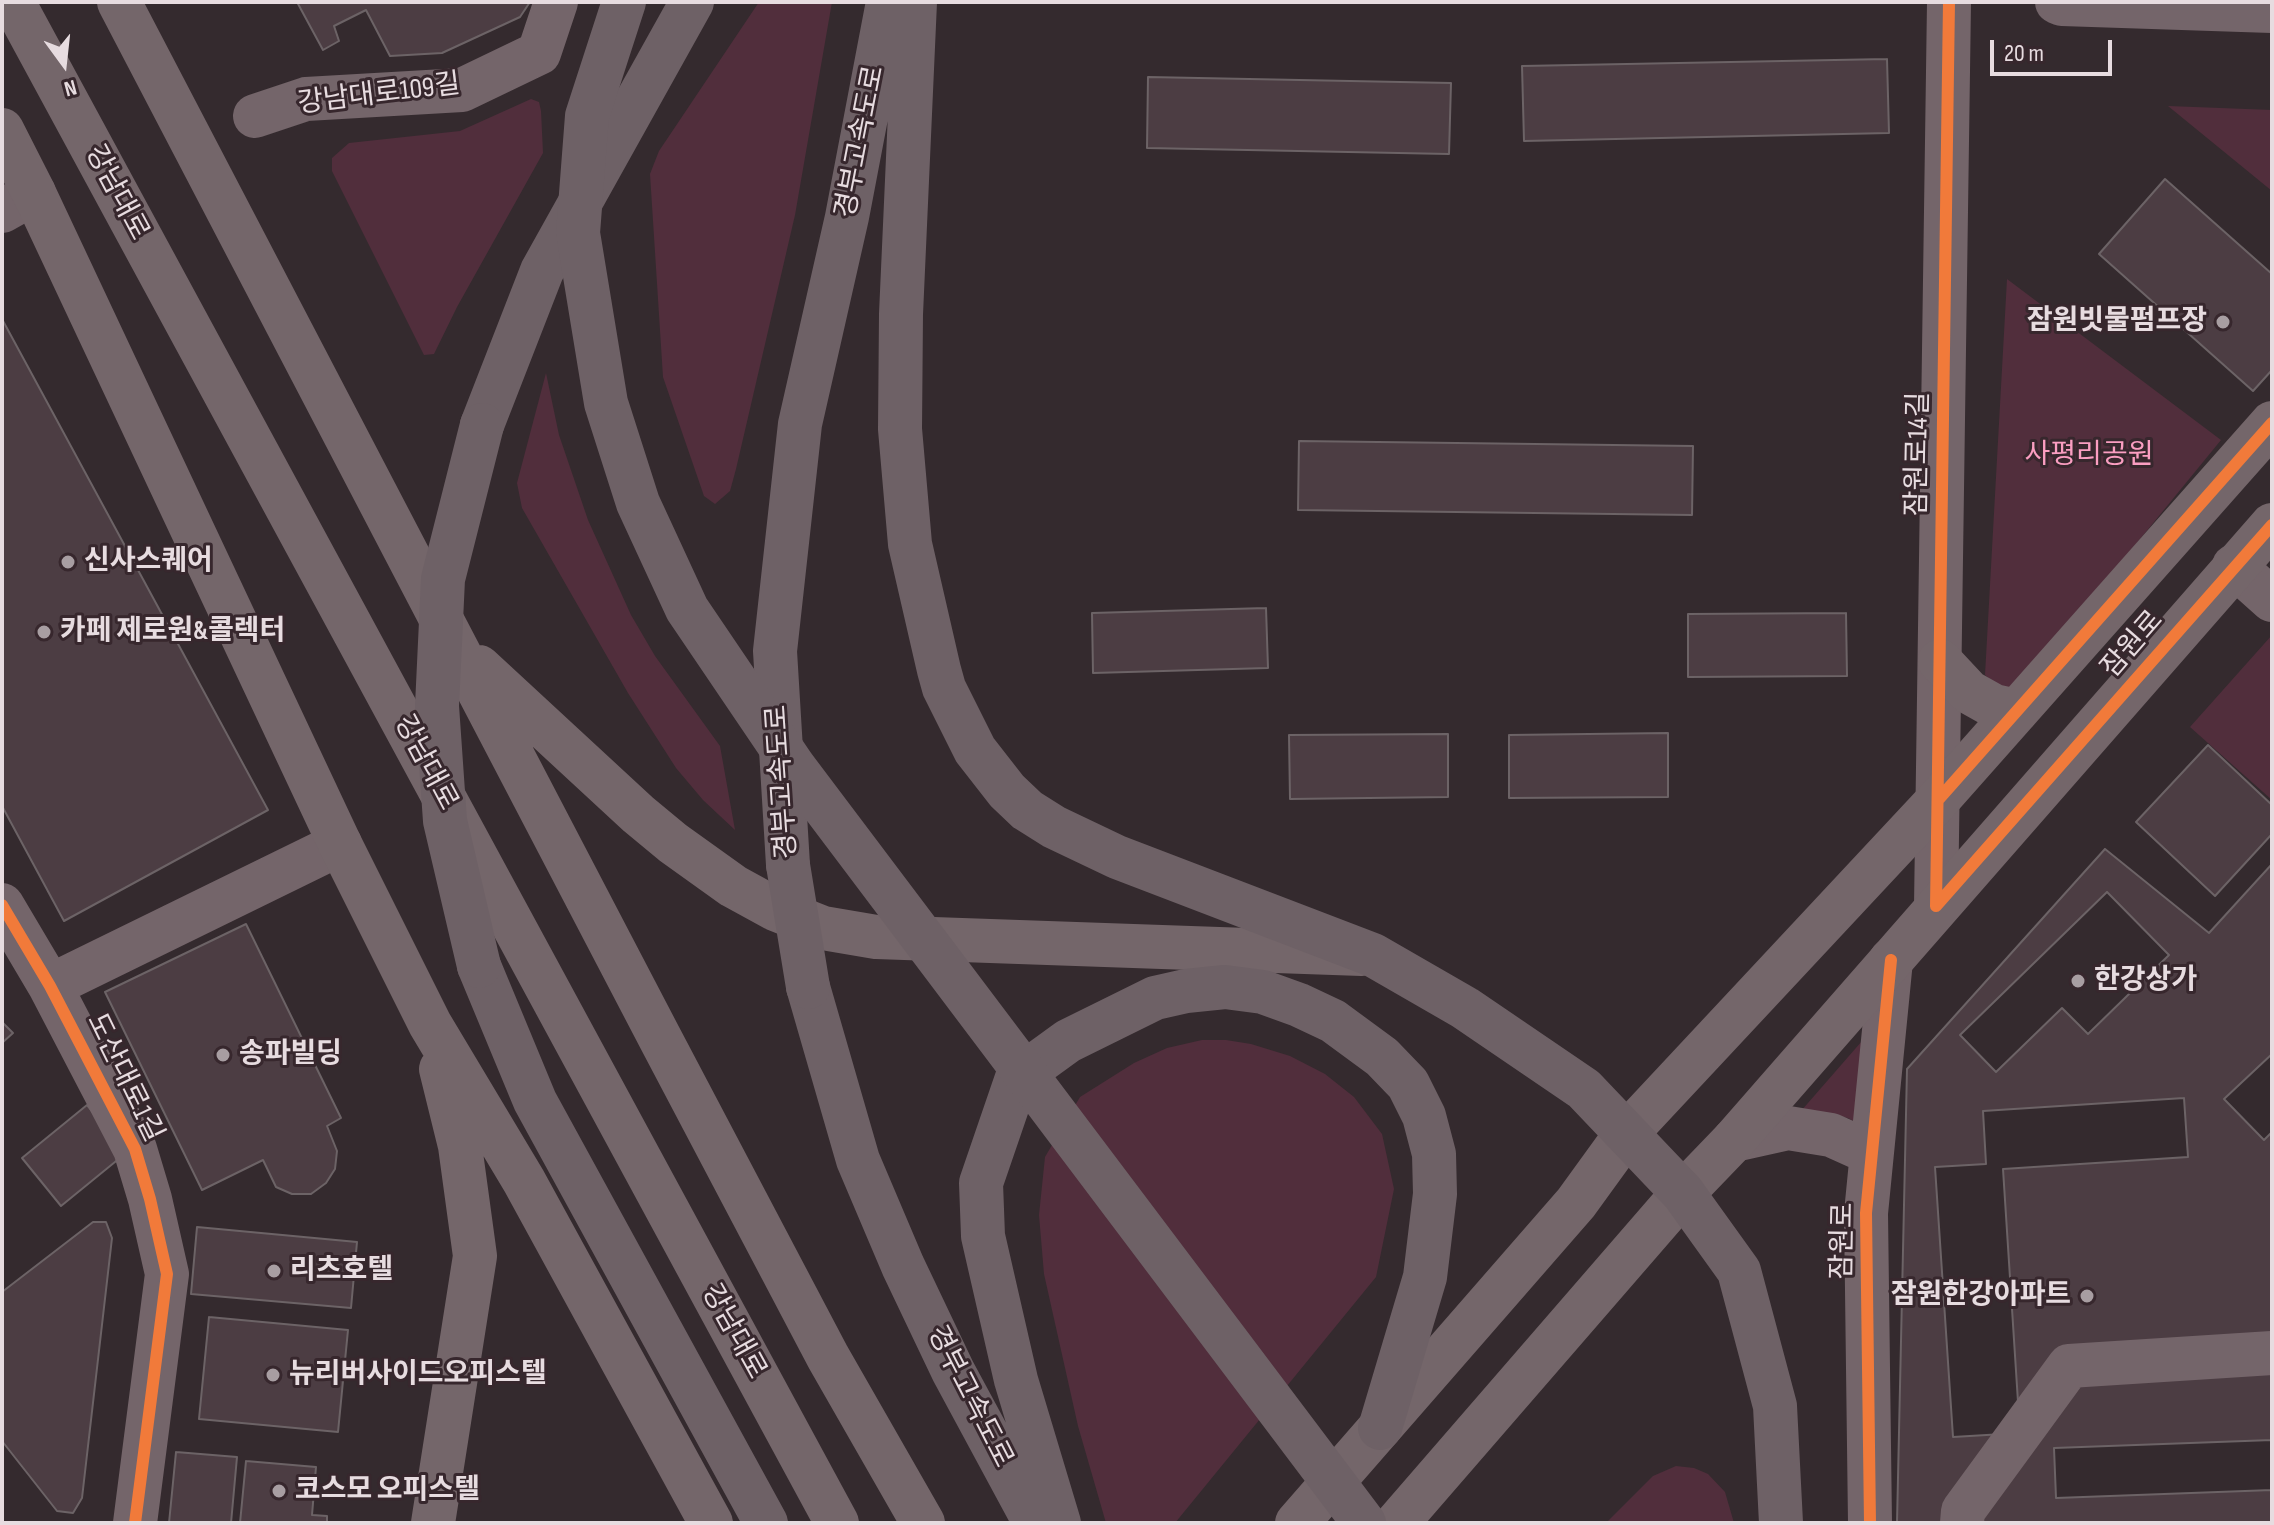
<!DOCTYPE html>
<html>
<head>
<meta charset="utf-8">
<style>
  body { margin:0 }
  #map { position:relative; width:2274px; height:1525px; overflow:hidden; background:#342a2e; font-family:"Sofia Sans Condensed",sans-serif }
  canvas { display:block }
  .frame { position:absolute; inset:0; border:4px solid #e7dce0; pointer-events:none }
  .north { position:absolute; left:24px; top:24px; width:80px; height:80px; -webkit-text-stroke:6px #37272d; paint-order:stroke; rotate:165deg; font-size:22px; font-weight:700; line-height:32px; text-align:center; color:#e7dce0 }
  .north::after { content:''; display:block; margin:auto; width:28px; height:36px; background:#e7dce0; clip-path:polygon(50% 0,100% 100%,50% 72%,0 100%) }
  .scale { position:absolute; left:1990px; top:40px; width:122px; height:36px; box-sizing:border-box; border:4px solid #e7dce0; border-top:0; padding-left:10px; font-size:24px; line-height:28px; white-space:nowrap; color:#e7dce0; -webkit-text-stroke:6px #37272d; paint-order:stroke }
</style>
</head>
<body>
<div id="map">
<canvas width="2274" height="1525"></canvas>
<div class="frame"></div>
<div class="north">N</div>
<div class="scale">20 m</div>
</div>
<script>
const context = document.querySelector('canvas').getContext('2d');
context.lineJoin = 'round';
function fillPath(path, color) { context.fillStyle = color; context.fill(path, 'evenodd'); }
const shape = rows => new Path2D(rows.map(r => 'M' + r).join(''));
function stroke(path, color, width, dash) { context.strokeStyle = color; context.lineWidth = width; context.lineCap = dash ? 'butt' : 'round'; context.setLineDash(dash || []); context.stroke(path); }
function write(font, color, halo, rows, align = 'center') {
  context.font = font + ' "Sofia Sans Condensed","Noto Sans KR",sans-serif'; context.lineWidth = 6; context.setLineDash([]); context.textBaseline = 'middle'; context.strokeStyle = halo; context.fillStyle = color; for (const [text, x, y, turn = 0] of rows) {
    context.save(); context.translate(x, y); context.rotate((+turn || 0) * Math.PI / 180); context.textAlign = isNaN(turn) ? turn : align; if (halo) context.strokeText(text, 0, 0); context.fillText(text, 0, 0); context.restore();
  }
}
fillPath(shape([
  [759,2,832,2,795,215,736,469,730,491,715,504,704,496,663,377,650,174,659,151],
  [531,99,539,102,541,111,543,153,457,307,434,354,424,355,332,171,332,158,349,143,460,131],
  [2168,106,2272,110,2272,191],
  [2007,279,2221,440,2011,697,1985,675],
  [546,373,559,435,588,520,631,615,655,656,720,746,735,830,703,800,676,768,628,693,522,508,517,483],
  [2272,635,2272,800,2190,727],
  [1202,1040,1226,1040,1251,1044,1290,1056,1325,1074,1354,1097,1382,1134,1394,1189,1376,1277,1175,1523,1106,1523,1078,1426,1044,1274,1039,1215,1045,1157,1080,1097,1134,1063,1167,1048],
  [1862,1041,1855,1122,1848,1118,1801,1111],
  [1676,1466,1694,1468,1708,1474,1725,1492,1734,1523,1606,1523,1653,1476]
]), '#512e3c');
const building = shape([
  [297,2,530,2,520,17,442,53,390,56,366,10,334,26,339,41,323,50,297,2],
  [1887,59,1889,133,1524,141,1522,66,1887,59],
  [1148,77,1451,83,1449,154,1147,148,1148,77],
  [2165,179,2272,274,2272,370,2253,391,2099,254,2165,179],
  [2,319,268,810,64,921,2,806,2,319],
  [1299,441,1693,446,1692,515,1298,510,1299,441],
  [1266,608,1268,668,1093,673,1092,613,1266,608],
  [1846,613,1847,676,1688,677,1688,614,1846,613],
  [1668,733,1668,797,1509,798,1509,735,1668,733],
  [1448,734,1448,797,1290,799,1289,735,1448,734],
  [2208,745,2272,805,2272,834,2215,896,2136,822,2208,745],
  [2105,849,2209,933,2272,864,2272,1523,1897,1523,1907,1069,2105,849],
  [2107,892,2169,955,2088,1034,2062,1008,1996,1072,1960,1035,2107,892],
  [246,924,341,1118,327,1126,337,1151,335,1169,326,1183,311,1194,292,1194,276,1187,263,1160,202,1190,105,992,246,924],
  [2,1022,13,1033,2,1043,2,1022],
  [2272,1054,2272,1132,2264,1140,2224,1099,2272,1054],
  [2184,1098,2188,1157,2003,1169,2020,1433,1953,1437,1935,1167,1986,1164,1983,1111,2184,1098],
  [87,1105,126,1153,61,1206,22,1158,87,1105],
  [93,1222,106,1222,112,1238,82,1498,73,1513,57,1511,2,1441,2,1292,93,1222],
  [197,1227,357,1242,351,1308,191,1294,197,1227],
  [209,1317,348,1330,338,1432,199,1419,209,1317],
  [2272,1440,2272,1490,2056,1498,2054,1448,2272,1440],
  [176,1452,237,1457,231,1523,169,1523,176,1452],
  [246,1461,316,1467,312,1515,327,1516,327,1523,240,1523,246,1461]
]);
fillPath(building, '#4c3d43');
stroke(building, '#6c6366', 2);
stroke(shape([
  [2057,2,2062,4,2272,11],
  [255,116,306,99,462,90,539,53,556,2],
  [2,211,34,193],
  [2234,566,2272,600],
  [2,905,50,986,135,1149,150,1199,167,1274,135,1523],
  [1936,906,1949,2],
  [50,986,340,844],
  [1734,1140,1788,1128,1831,1135,1871,1153],
  [1870,1523,1866,1213,1891,960],
  [1962,1523,1963,1511,2069,1366,2272,1353]
]), '#74656a', 44);
stroke(shape([
  [13,2,837,1523],
  [119,2,661,1040,828,1357,923,1523],
  [2,130,34,193,340,844,430,1024,524,1181,711,1523],
  [1940,661,1969,692,1994,706,2017,711],
  [479,667,638,814,673,843,733,886,775,909,823,928,876,937,1362,954],
  [433,1523,475,1256,460,1146,441,1069],
  [1297,1523,1576,1203,1626,1134,1938,800,2272,423],
  [1397,1523,1683,1193,1734,1140,2272,525]
]), '#74666a', 44);
stroke(shape([
  [915,2,901,314,900,429,910,544,939,670,944,688,975,750,1007,791,1027,810,1054,827,1117,857,1373,955,1465,1008,1584,1089,1683,1193,1739,1271,1775,1406,1781,1523],
  [482,425,542,271,692,2],
  [788,865,775,651,800,424,847,217,888,2],
  [479,966,535,1101,766,1523],
  [808,987,858,1160,903,1266,953,1371,1035,1523],
  [1059,1523,1016,1380,983,1236,981,1183,1017,1078,1068,1041,1155,998,1186,991,1225,987,1263,992,1299,1005,1333,1021,1382,1057,1408,1084,1424,1116,1434,1154,1435,1194,1425,1277,1380,1428]
]), '#6e6166', 44);
stroke(shape([
  [624,2,587,116,578,233,606,403,638,503,687,609,794,767,1364,1523],
  [788,865,808,987],
  [479,966,445,821,437,706,443,579,482,425]
]), '#6e6166', 44);
stroke(shape([
  [1938,800,2272,423],
  [2,905,50,986,135,1149,150,1199,167,1274,135,1523],
  [1936,906,1949,2],
  [1936,906,2272,525],
  [1870,1523,1866,1213,1891,960]
]), '#f17a3a', 12);
for (const [x, y, r, color] of [
  [2223,322,8,"#a89ea2"],
  [68,562,8,"#a89ea2"],
  [44,632,8,"#a89ea2"],
  [2078,981,8,"#a89ea2"],
  [223,1055,8,"#a89ea2"],
  [274,1271,8,"#a89ea2"],
  [2087,1296,8,"#a89ea2"],
  [273,1375,8,"#a89ea2"],
  [279,1491,8,"#a89ea2"]
]) { const dot = new Path2D(); dot.arc(x, y, r, 0, 2 * Math.PI); context.fillStyle = color; context.fill(dot); stroke(dot, '#37272d', 3); }
write('28px', '#e7dce0', '#37272d', [
  ["강남대로109길",379,95,-7],
  ["경부고속도로",861,142,-79],
  ["강남대로",116,193,62],
  ["잠원로14길",1919,454,-89],
  ["잠원로",2133,645,-49],
  ["강남대로",425,763,62],
  ["경부고속도로",783,782,-94],
  ["도산대로1길",124,1078,64],
  ["잠원로",1844,1241,-89],
  ["강남대로",733,1332,61],
  ["경부고속도로",969,1397,63]
]);
write('bold 28px', '#e7dce0', '#37272d', [
  ["잠원빗물펌프장",2207,322,"right"],
  ["신사스퀘어",84,562],
  ["카페 제로원&콜렉터",60,632],
  ["한강상가",2094,981],
  ["송파빌딩",239,1055],
  ["리츠호텔",290,1271],
  ["잠원한강아파트",2071,1296,"right"],
  ["뉴리버사이드오피스텔",289,1375],
  ["코스모 오피스텔",295,1491]
], 'left');
write('28px', '#fa9ec1', '#37272d', [
  ["사평리공원",2089,456]
]);
</script>
</body>
</html>
